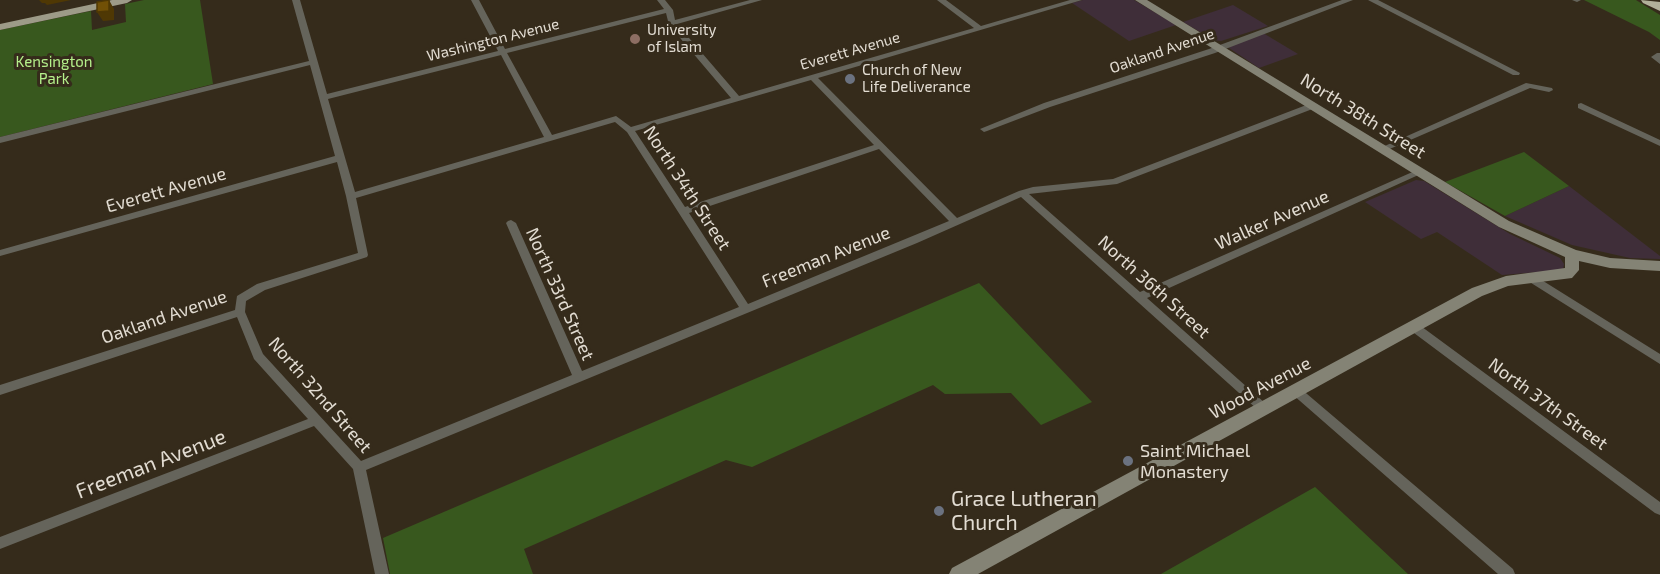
<!DOCTYPE html>
<html>
<head>
<meta charset="utf-8">
<style>
  body { margin:0 }
  canvas { display:block; background:#352b1b }
</style>
</head>
<body>
<canvas width="1660" height="574"></canvas>
<script>
const context = document.querySelector('canvas').getContext('2d');
context.lineJoin = 'round';
function fillPath(path, color) { context.fillStyle = color; context.fill(path, 'evenodd'); }
const shape = rows => new Path2D(rows.map(r => 'M' + r).join(''));
function stroke(path, color, width, dash) { context.strokeStyle = color; context.lineWidth = width; context.lineCap = dash ? 'butt' : 'round'; context.setLineDash(dash || []); context.stroke(path); }
function write(font, color, halo, rows, align = 'center') {
  context.font = font + ' "Exo 2",sans-serif'; context.lineWidth = 6; context.setLineDash([]); context.textBaseline = 'middle'; context.strokeStyle = halo; context.fillStyle = color; for (const [text, x, y, turn = 0] of rows) {
    context.save(); context.translate(x, y); context.rotate((+turn || 0) * Math.PI / 180); context.textAlign = isNaN(turn) ? turn : align; if (halo) context.strokeText(text, 0, 0); context.fillText(text, 0, 0); context.restore();
  }
}
fillPath(shape([
  [1083,0,1134,0,1176,25,1129,41,1072,3],
  [1233,5,1268,26,1221,41,1214,40,1183,22],
  [1263,33,1298,54,1259,68,1229,48,1231,45],
  [1416,180,1424,181,1510,234,1560,258,1564,264,1563,270,1502,275,1437,232,1421,239,1365,202],
  [1569,186,1660,256,1660,259,1630,258,1572,245,1505,216]
]), '#3f2e39');
fillPath(shape([
  [144,0,200,0,213,84,0,137,0,30,91,11,92,30,126,22,125,4],
  [1584,0,1636,0,1660,15,1660,40,1649,32],
  [1524,152,1569,186,1505,216,1445,182],
  [979,283,1092,402,1041,425,1011,393,945,394,933,385,752,467,726,460,524,549,533,574,390,574,383,538],
  [1315,487,1408,574,1161,574]
]), '#38581e');
fillPath(shape([
  [292,0,300,0,327,94,498,51,471,0,479,0,505,49,664,9,657,0,665,0,673,10,675,20,750,0,762,0,677,24,739,96,974,28,937,0,946,0,981,26,1070,0,1082,0,818,78,957,218,1019,191,1033,187,1113,179,1309,104,1315,104,1315,108,1117,184,1029,194,1140,292,1417,170,1423,170,1425,172,1147,298,1266,404,1268,407,1266,410,1262,412,1258,410,1021,197,917,243,366,470,389,574,375,574,353,469,314,426,0,549,0,537,308,419,254,359,237,317,0,395,0,385,235,310,237,296,257,284,358,253,346,196,337,162,0,256,0,250,335,156,310,65,0,143,0,137,309,61,292,0],
  [666,13,669,25,731,98,631,127,616,116,552,135,507,53,666,13],
  [501,55,544,137,355,192,328,99,501,55],
  [811,80,874,145,685,207,635,131,811,80],
  [615,122,627,132,739,307,582,371,516,223,511,220,508,221,506,223,572,375,361,461,263,354,245,312,246,301,265,290,367,257,368,255,356,198,615,122],
  [879,149,949,221,748,304,689,213,879,149],
  [1342,0,1353,0,1215,53,1050,107,987,131,984,132,980,129,1044,103,1209,49,1342,0],
  [1368,0,1378,0,1520,73,1519,75,1513,75,1368,0],
  [1572,0,1581,0,1577,2,1572,0],
  [1657,53,1660,53,1660,64,1651,57,1657,53],
  [1526,83,1552,88,1553,90,1549,92,1530,88,1385,151,1379,151,1378,149,1526,83],
  [1581,103,1660,140,1660,146,1578,108,1578,104,1581,103],
  [1532,274,1660,354,1660,364,1528,281,1527,278,1528,275,1532,274],
  [1414,323,1418,324,1660,502,1660,515,1655,513,1410,330,1409,327,1410,324,1414,323],
  [1296,386,1300,388,1513,569,1515,574,1498,574,1292,394,1290,391,1292,388,1296,386]
]), '#65645b');
fillPath(shape([
  [1135,0,1147,0,1509,221,1576,250,1610,258,1660,261,1660,271,1610,268,1579,261,1579,270,1572,278,1508,286,1482,296,978,574,949,574,952,568,1472,288,1506,276,1565,268,1565,257,1499,227,1135,0]
]), '#848375');
fillPath(shape([
  [112,0,132,0,127,3,0,30,0,24,112,0]
]), '#9d9b88');
fillPath(shape([
  [1641,0,1660,2,1660,11,1643,3,1641,0]
]), '#b2b09a');
fillPath(shape([
  [39,0,71,0,47,5,45,3,42,3],
  [109,0,114,9,114,20,103,21,97,12]
]), '#4f3804');
const building = shape([
  [109,0,109,11,97,12,97,2,109,0]
]);
fillPath(building, '#715006');
stroke(building, '#4f3804', 1.5);
for (const [x, y, r, color] of [
  [635,39,6,"#8d6e63"],
  [850,79,6,"#6b7280"],
  [1128,461,6,"#6b7280"],
  [939,511,6,"#6b7280"]
]) { const dot = new Path2D(); dot.arc(x, y, r, 0, 2 * Math.PI); context.fillStyle = color; context.fill(dot); stroke(dot, '#352b1b', 2); }
write('15px', '#e2dcd2', '#352b1b', [
  ["University",647,30],
  ["of Islam",647,47],
  ["Church of New",862,70],
  ["Life Deliverance",862,87]
], 'left');
write('15px', '#e2dcd2', '#352b1b', [
  ["Washington Avenue",493,40,-14],
  ["Everett Avenue",850,51,-16],
  ["Oakland Avenue",1162,51,-19]
]);
write('15px', '#b5f08b', '#352b1b', [
  ["Kensington",54,62],
  ["Park",54,79]
]);
write('18px', '#e2dcd2', '#352b1b', [
  ["North 38th Street",1363,116,32],
  ["North 34th Street",687,188,57],
  ["Everett Avenue",166,190,-16],
  ["Walker Avenue",1272,220,-24],
  ["Freeman Avenue",826,257,-22],
  ["North 36th Street",1154,287,42],
  ["North 33rd Street",560,294,66],
  ["Oakland Avenue",164,317,-19],
  ["Wood Avenue",1260,388,-28],
  ["North 32nd Street",320,395,49],
  ["North 37th Street",1548,404,36]
]);
write('18px', '#e2dcd2', '#352b1b', [
  ["Saint Michael",1140,451],
  ["Monastery",1140,472]
], 'left');
write('21px', '#e2dcd2', '#352b1b', [
  ["Freeman Avenue",151,464,-21]
]);
write('21px', '#e2dcd2', '#352b1b', [
  ["Grace Lutheran",951,499],
  ["Church",951,523]
], 'left');
</script>
</body>
</html>
